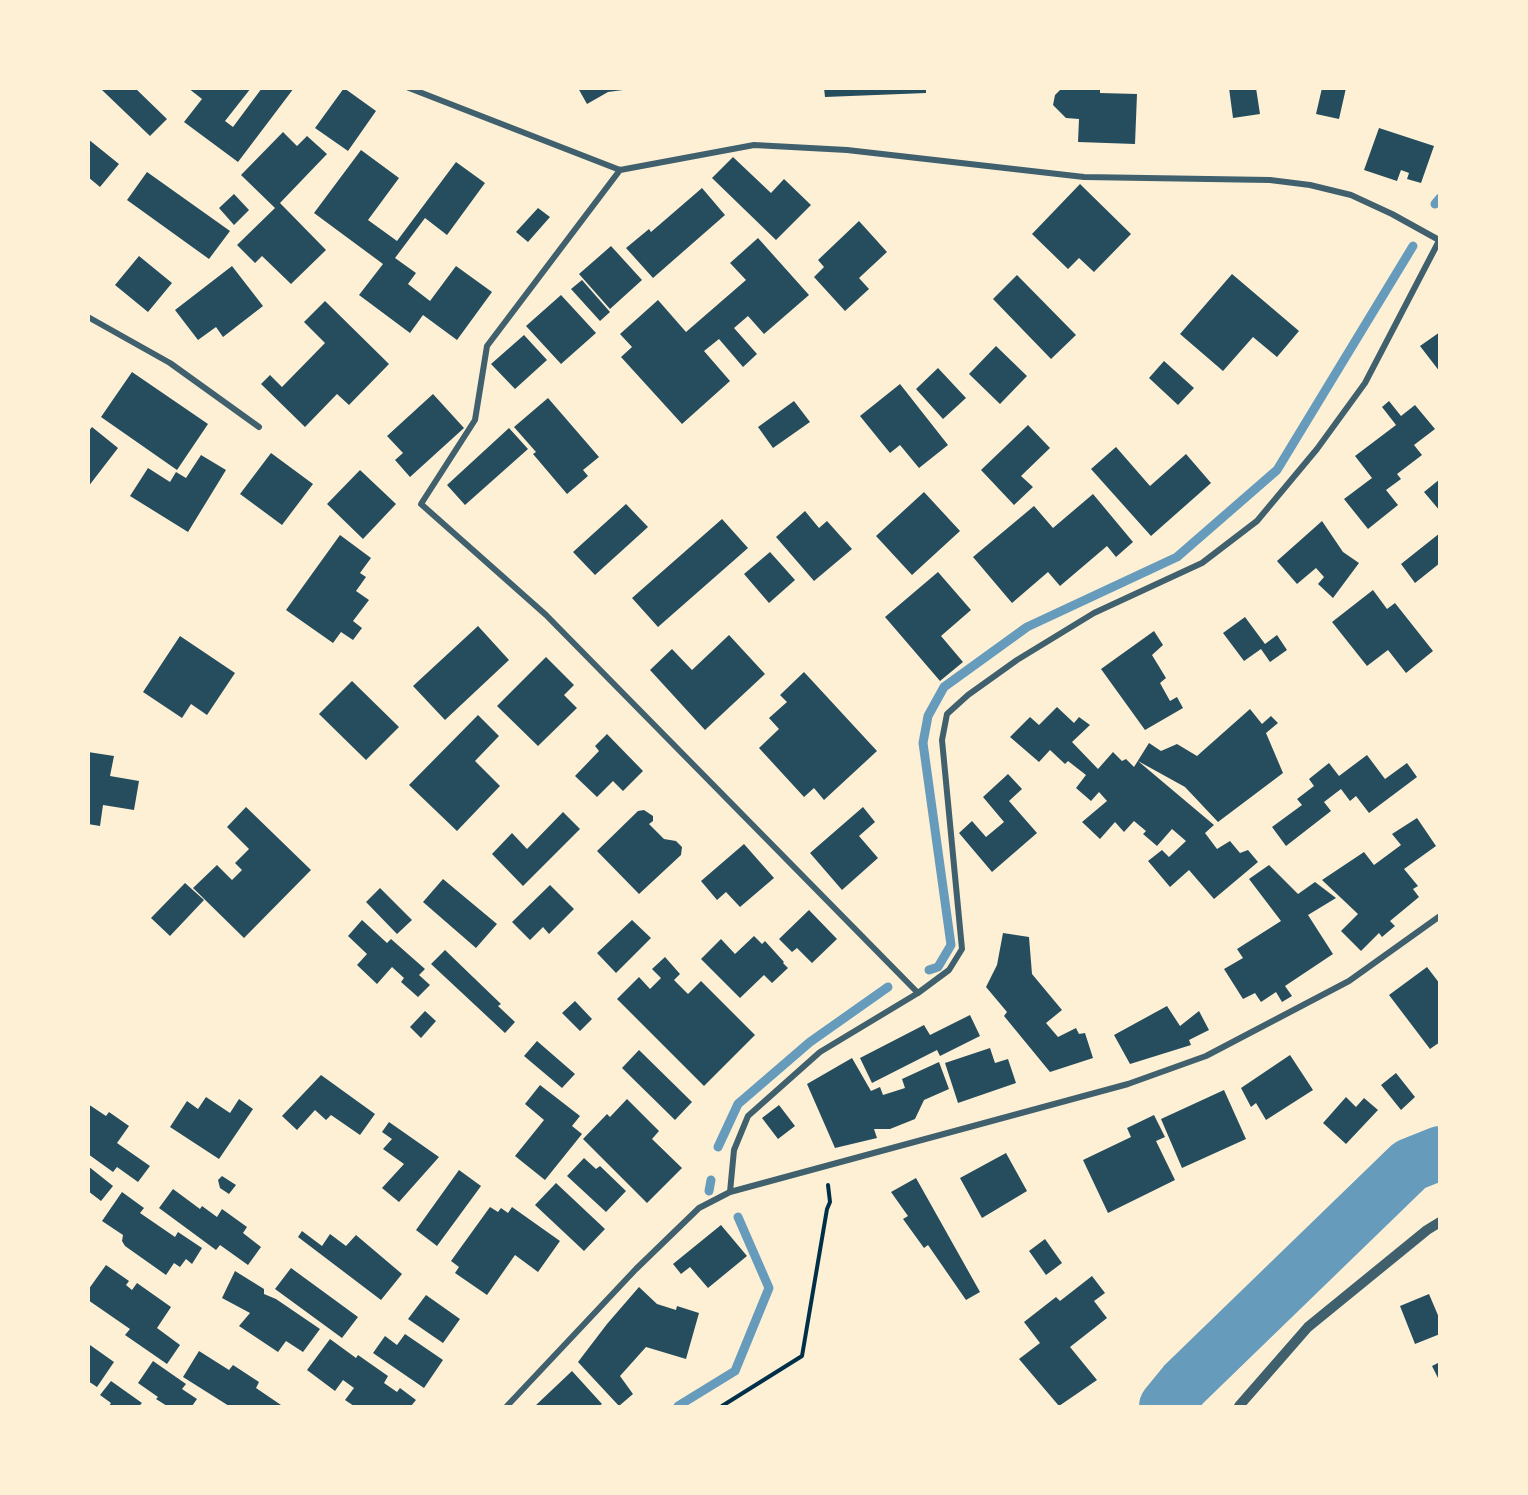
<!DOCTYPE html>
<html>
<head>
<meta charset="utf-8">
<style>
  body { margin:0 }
  #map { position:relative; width:1528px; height:1495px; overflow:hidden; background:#fdf0d5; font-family:Manrope,sans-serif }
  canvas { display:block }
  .frame { position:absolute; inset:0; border:90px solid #fdf0d5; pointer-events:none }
</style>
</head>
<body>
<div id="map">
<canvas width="1528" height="1495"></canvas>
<div class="frame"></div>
</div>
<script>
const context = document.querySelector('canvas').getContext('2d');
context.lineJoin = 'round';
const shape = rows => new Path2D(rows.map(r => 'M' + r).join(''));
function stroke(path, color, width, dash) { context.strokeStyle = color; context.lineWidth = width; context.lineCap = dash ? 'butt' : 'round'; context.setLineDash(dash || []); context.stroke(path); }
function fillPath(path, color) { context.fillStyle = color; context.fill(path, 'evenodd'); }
stroke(shape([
  [1435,204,1440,198],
  [929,970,938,967,951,945,923,743,928,716,944,687,1027,627,1177,557,1277,470,1413,246],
  [718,1147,738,1104,810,1042,888,987],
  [709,1191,711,1180],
  [678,1406,735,1371,769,1288,738,1217]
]), '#669bbc', 9);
stroke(shape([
  [1166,1406,1184,1384,1410,1165,1440,1153]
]), '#669bbc', 54);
fillPath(shape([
  [103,88,135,88,167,119,150,136,102,90],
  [188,88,251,88,225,121,233,127,262,88,294,88,238,162,184,122,202,99],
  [344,88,376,111,348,151,315,128],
  [578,88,623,88,623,90,608,92,587,104],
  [824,88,926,88,926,93,825,97],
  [1062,88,1100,88,1100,93,1137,94,1135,144,1078,142,1079,119,1066,118,1053,105,1055,95],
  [1229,88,1256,88,1260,114,1233,118],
  [1322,88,1346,88,1339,119,1316,114],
  [1379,128,1434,146,1421,183,1407,179,1409,173,1401,170,1397,181,1364,170],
  [283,132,297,146,307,136,327,154,280,203,326,250,291,284,262,256,255,263,237,245,275,208,241,175],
  [88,139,119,164,100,187,88,177],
  [361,150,399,178,368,220,397,241,456,162,485,183,447,235,425,218,395,258,416,273,408,284,430,301,456,266,492,292,457,340,423,315,410,333,359,295,383,264,314,213],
  [733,157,771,193,784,179,811,205,776,240,712,178],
  [147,172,230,231,209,259,127,200],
  [1080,184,1131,234,1094,272,1079,258,1068,269,1032,234],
  [702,188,725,215,653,278,626,248,649,229,651,232],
  [234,194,249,210,234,225,219,208],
  [538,208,550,217,528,242,516,232],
  [859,221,887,252,859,278,869,289,845,311,814,277,824,267,818,260],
  [758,238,809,295,764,334,748,316,734,328,757,354,743,367,719,339,704,351,730,381,682,424,621,357,632,347,620,334,658,300,686,332,746,280,730,263],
  [611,246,642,280,610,309,579,274],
  [139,256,172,283,148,312,115,285],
  [232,266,263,306,223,337,216,327,198,340,175,310],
  [1232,274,1299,331,1277,357,1253,337,1223,371,1180,334],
  [1017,275,1076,335,1051,359,993,299],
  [582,280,610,312,600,321,571,289],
  [561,295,596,333,561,364,526,326],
  [325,301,389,364,349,405,337,394,305,427,261,384,270,375,282,387,325,343,304,322],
  [1440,332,1440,372,1420,346],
  [524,335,547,360,515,389,491,364],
  [996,346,1027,376,1000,404,969,374],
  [1164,361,1194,388,1178,405,1149,378],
  [938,368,966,398,943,419,916,389],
  [132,372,208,424,177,470,101,417],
  [900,384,948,445,919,468,900,445,890,453,860,416],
  [433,394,464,428,410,477,395,460,403,453,387,436],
  [548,398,599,457,583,470,588,476,567,494,533,454,536,452,514,427],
  [794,401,810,422,773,448,758,427],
  [1389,401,1401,416,1415,405,1435,429,1414,445,1422,455,1397,474,1401,479,1386,490,1398,505,1368,529,1344,499,1372,478,1355,456,1396,425,1382,407],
  [1028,425,1050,448,1021,476,1033,487,1014,505,981,470],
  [92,427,118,448,88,487,88,432],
  [509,428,528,449,465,505,447,485],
  [1116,447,1150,486,1186,454,1211,483,1151,536,1091,469],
  [271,453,313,484,282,525,240,494],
  [201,455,226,470,188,532,130,496,148,468,170,482,176,472,186,478],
  [360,470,396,504,363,539,327,504],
  [1440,479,1440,511,1424,492],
  [924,492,960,531,912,575,876,536],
  [1093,494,1133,542,1116,557,1107,546,1060,586,1048,572,1012,603,973,557,1034,506,1053,528],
  [626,504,648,527,595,575,573,552],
  [805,511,819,528,827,521,852,549,814,581,776,537],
  [722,519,748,548,658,627,632,598],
  [1322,521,1343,552,1359,563,1333,598,1318,584,1324,577,1316,568,1297,584,1277,561],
  [1440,533,1440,563,1415,583,1401,564],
  [340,535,371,558,360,573,366,577,356,591,369,600,353,621,362,628,353,640,341,632,333,643,286,610],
  [770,552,795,580,769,603,744,574],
  [938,572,971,610,941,636,963,662,940,681,885,617],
  [1373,590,1387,609,1395,603,1433,651,1406,673,1388,650,1367,666,1332,622],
  [1245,617,1265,644,1277,635,1287,650,1270,662,1261,649,1244,661,1223,633],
  [478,626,509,660,445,720,413,686],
  [1154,631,1163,645,1152,655,1166,678,1160,683,1170,701,1177,697,1183,708,1145,730,1101,669],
  [729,635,765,674,705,730,650,670,672,649,692,670],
  [180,636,235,673,207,715,191,704,182,718,143,692],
  [546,657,574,685,564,695,577,708,538,746,497,706],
  [804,672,877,751,824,800,814,788,804,797,759,748,779,729,769,718,787,702,780,695],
  [352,681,399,727,366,760,319,714],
  [1057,707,1074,723,1079,717,1090,725,1072,742,1098,769,1113,752,1122,761,1126,759,1134,767,1149,743,1161,751,1177,744,1197,756,1250,709,1262,724,1271,716,1278,723,1266,733,1283,773,1218,822,1185,787,1138,761,1214,825,1205,833,1217,849,1230,841,1240,853,1248,850,1258,862,1214,899,1189,870,1170,887,1148,861,1162,850,1169,857,1186,841,1172,829,1157,846,1143,834,1146,831,1134,821,1124,832,1115,822,1100,839,1082,822,1107,801,1099,792,1091,801,1076,788,1086,775,1068,761,1065,764,1050,750,1039,762,1010,737,1030,717,1039,725],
  [478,715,499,736,475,761,500,786,457,831,409,785],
  [607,734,643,771,623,791,613,781,597,797,575,776,599,751,595,746],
  [88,752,114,756,110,776,139,781,134,810,103,805,100,826,88,824],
  [1367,755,1385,779,1407,763,1417,777,1369,813,1356,796,1350,801,1341,789,1324,802,1331,811,1286,846,1272,827,1302,805,1297,799,1314,786,1309,779,1329,763,1339,776],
  [1008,774,1022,789,1009,801,1037,833,992,872,959,833,972,821,986,837,1004,822,983,797],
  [246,807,311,870,244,938,193,888,217,865,232,880,242,870,235,863,249,849,227,827],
  [863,807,875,822,859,836,878,858,842,890,810,853],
  [644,810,653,816,653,821,649,824,664,839,676,841,682,847,681,855,639,894,597,851,638,811],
  [563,812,580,829,523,886,492,854,512,833,527,849],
  [1417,818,1436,846,1404,869,1418,886,1413,889,1419,897,1390,921,1395,926,1382,937,1379,933,1361,951,1341,931,1358,914,1322,880,1364,852,1374,865,1401,845,1392,834],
  [744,844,774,878,740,907,726,892,717,900,701,881],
  [1269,865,1298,894,1315,882,1336,898,1308,915,1333,954,1285,986,1292,996,1282,1002,1276,992,1261,1002,1255,993,1243,999,1224,969,1243,958,1237,949,1281,921,1249,879],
  [443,879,497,924,476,948,423,902],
  [185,883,204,900,170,936,151,918],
  [550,885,574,909,549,934,543,927,530,940,512,922],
  [380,888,412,920,397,934,366,902],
  [809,910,837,939,812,963,797,948,792,952,779,939],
  [362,920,387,943,391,939,425,969,419,975,430,985,418,997,401,982,404,978,392,967,377,984,357,965,367,954,348,936],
  [632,920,651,938,616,973,597,953],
  [1003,933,1029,937,1032,974,1062,1010,1046,1023,1058,1037,1076,1028,1079,1034,1085,1033,1093,1058,1050,1072,1004,1016,1007,1012,986,987,997,965],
  [754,936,762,944,765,941,784,962,783,963,788,968,772,983,764,975,740,998,701,959,721,939,735,954],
  [445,950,501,1004,498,1006,515,1022,505,1033,431,964],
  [665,957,680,974,674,980,688,994,701,981,755,1035,704,1086,617,999,639,977,650,989,661,978,652,969],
  [1427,967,1440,984,1440,1042,1430,1049,1389,995],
  [575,1001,592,1019,580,1031,562,1013],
  [1167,1006,1180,1026,1199,1011,1209,1030,1189,1040,1191,1045,1130,1064,1114,1035],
  [425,1011,436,1021,421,1038,410,1027],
  [970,1015,980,1036,940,1056,937,1050,872,1083,860,1058,924,1025,930,1035],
  [537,1041,575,1074,562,1088,524,1056],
  [990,1048,995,1063,1008,1059,1016,1083,958,1103,945,1063],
  [639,1050,692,1102,675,1120,622,1068],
  [1290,1055,1313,1090,1266,1120,1256,1103,1251,1107,1241,1088],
  [852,1058,871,1091,880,1087,883,1095,905,1088,902,1079,939,1062,949,1089,924,1100,915,1119,890,1129,874,1129,877,1138,835,1148,807,1084],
  [1396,1073,1415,1097,1401,1110,1381,1085],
  [321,1075,375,1114,360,1135,331,1115,326,1120,315,1110,297,1130,282,1116],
  [540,1085,580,1116,572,1126,582,1134,545,1180,515,1156,544,1120,525,1104],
  [1224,1090,1246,1139,1182,1168,1161,1119],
  [206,1097,230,1113,239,1099,253,1109,219,1159,170,1127,187,1101,198,1109],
  [1346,1097,1356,1107,1364,1098,1378,1110,1346,1144,1323,1123],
  [627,1099,659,1131,652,1139,682,1168,647,1203,583,1139,607,1114,610,1117],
  [88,1104,106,1116,109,1112,129,1126,117,1143,150,1166,138,1182,117,1167,113,1172,88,1154],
  [779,1105,795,1126,778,1139,762,1118],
  [1154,1115,1165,1137,1156,1141,1175,1180,1108,1213,1083,1160,1131,1137,1127,1128],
  [389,1122,439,1157,399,1202,382,1188,404,1164,383,1149,392,1139,382,1132],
  [1006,1153,1027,1191,982,1218,960,1178],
  [584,1158,596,1169,600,1166,626,1191,606,1212,567,1176],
  [88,1166,113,1186,101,1201,88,1191],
  [459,1170,481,1186,437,1246,416,1230],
  [222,1176,236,1185,229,1194,220,1188,218,1180],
  [916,1178,980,1292,966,1300,928,1245,924,1248,903,1219,908,1216,891,1192],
  [556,1183,605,1229,584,1251,535,1205],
  [173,1189,200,1209,202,1206,217,1217,222,1209,247,1227,243,1233,261,1247,248,1265,220,1245,216,1250,159,1208],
  [122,1192,144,1208,140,1213,175,1237,178,1232,202,1248,192,1264,186,1259,180,1267,174,1263,166,1275,125,1246,122,1241,123,1235,102,1221],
  [490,1207,498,1212,501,1208,508,1213,512,1207,560,1241,538,1272,515,1255,487,1295,455,1273,459,1267,451,1261],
  [721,1225,747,1256,708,1288,690,1267,681,1274,673,1264],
  [302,1231,322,1246,330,1234,346,1246,356,1235,402,1274,381,1300,298,1237],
  [1045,1239,1062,1263,1046,1275,1029,1251],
  [106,1265,129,1281,126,1285,132,1290,137,1283,171,1307,157,1328,180,1345,167,1364,125,1335,130,1329,88,1300,88,1290],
  [291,1268,358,1317,342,1338,275,1289],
  [235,1271,264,1289,264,1294,276,1299,320,1329,303,1352,286,1341,278,1352,239,1326,250,1313,222,1298],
  [1092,1276,1105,1293,1094,1301,1107,1318,1070,1347,1097,1380,1059,1406,1019,1359,1040,1343,1024,1322,1056,1297,1060,1301],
  [639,1287,657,1304,676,1310,677,1306,699,1313,686,1359,646,1347,620,1376,633,1394,619,1406,578,1362,607,1324],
  [1429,1294,1440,1320,1440,1334,1415,1344,1400,1306],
  [426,1295,460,1319,443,1343,408,1319],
  [405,1334,443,1360,424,1388,373,1353,385,1336,397,1345],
  [330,1339,356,1358,358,1355,388,1376,384,1383,397,1392,400,1388,416,1400,411,1406,354,1406,345,1400,354,1388,343,1380,335,1391,307,1370],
  [90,1345,114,1362,97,1387,88,1381],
  [199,1351,229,1370,233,1365,259,1382,256,1388,281,1405,280,1406,229,1406,183,1377],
  [153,1361,186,1384,182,1389,197,1399,192,1406,167,1406,156,1399,158,1397,138,1383],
  [1440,1362,1440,1382,1432,1366],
  [572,1371,602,1404,599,1406,535,1406],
  [111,1381,142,1403,139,1406,109,1406,111,1403,100,1395]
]), '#264d5e');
stroke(shape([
  [722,1406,802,1356,827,1209,830,1202,828,1185]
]), '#003049', 4);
stroke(shape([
  [409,88,620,170,754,145,847,150,1084,177,1270,180,1310,185,1351,195,1392,214,1439,240],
  [620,170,487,346,475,420,421,504,546,615,918,993],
  [88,317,170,363,259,427],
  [730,1192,734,1150,748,1116,820,1052,918,993,949,970,962,949,942,740,947,714,968,695,1017,660,1094,613,1202,563,1257,521,1317,449,1365,383,1440,239],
  [507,1406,636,1269,699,1208,730,1192,1128,1084,1206,1056,1349,981,1440,916]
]), '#3f606c', 6);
stroke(shape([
  [1239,1406,1308,1327,1427,1230,1440,1222]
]), '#3f606c', 10);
</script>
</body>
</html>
